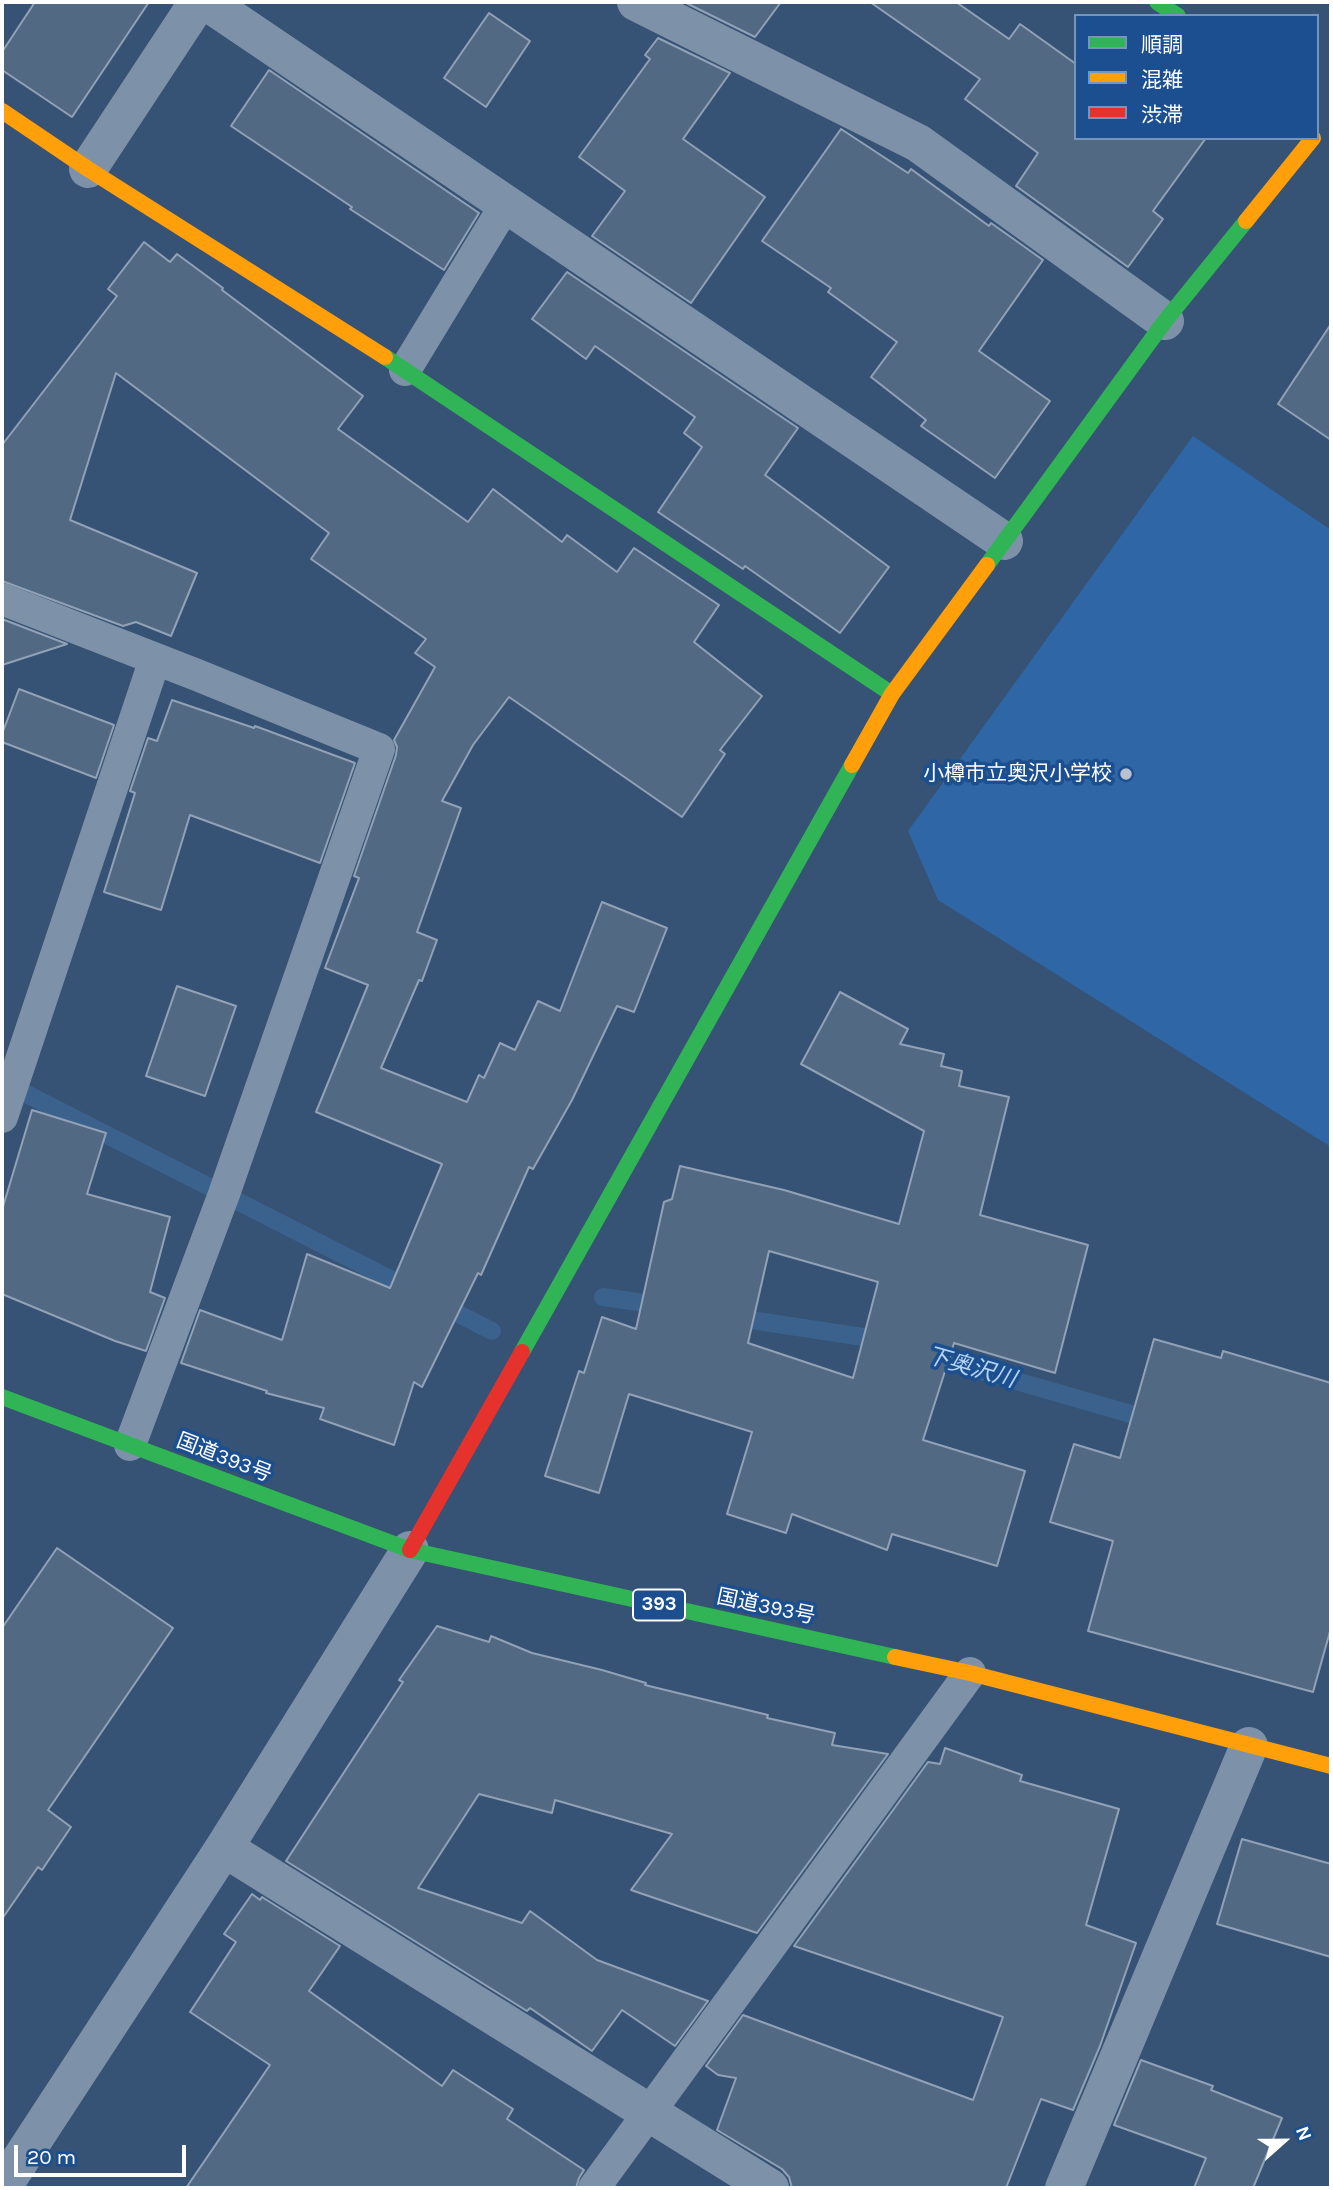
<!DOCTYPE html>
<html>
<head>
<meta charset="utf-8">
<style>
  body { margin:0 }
  #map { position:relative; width:1333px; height:2190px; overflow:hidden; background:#365274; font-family:Karla,"Noto Sans JP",sans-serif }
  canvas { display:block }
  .frame { position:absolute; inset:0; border:4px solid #fff; pointer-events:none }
  .legend { position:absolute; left:1074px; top:14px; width:245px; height:126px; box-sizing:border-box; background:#1b4f8f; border:2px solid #7695bc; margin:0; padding:9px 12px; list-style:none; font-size:21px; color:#fff }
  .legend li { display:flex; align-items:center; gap:14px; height:35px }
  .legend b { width:35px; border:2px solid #7695bc }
  .north { position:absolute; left:1249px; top:2106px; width:70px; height:70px; -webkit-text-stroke:5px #1b4f8f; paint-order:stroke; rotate:69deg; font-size:19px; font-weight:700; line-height:28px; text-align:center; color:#fff }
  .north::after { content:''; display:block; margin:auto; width:24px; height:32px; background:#fff; clip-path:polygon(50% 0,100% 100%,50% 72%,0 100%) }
  .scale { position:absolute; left:14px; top:2145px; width:172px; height:32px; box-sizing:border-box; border:4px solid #fff; border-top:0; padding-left:9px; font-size:21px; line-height:24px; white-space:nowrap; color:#fff; -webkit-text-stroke:5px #1b4f8f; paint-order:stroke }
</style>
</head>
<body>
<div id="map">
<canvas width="1333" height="2190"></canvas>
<div class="frame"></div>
<ul class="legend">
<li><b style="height:9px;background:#30b455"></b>順調</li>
<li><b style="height:9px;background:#ff9f0a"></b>混雑</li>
<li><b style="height:9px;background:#e5322d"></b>渋滞</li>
</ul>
<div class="north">N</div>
<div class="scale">20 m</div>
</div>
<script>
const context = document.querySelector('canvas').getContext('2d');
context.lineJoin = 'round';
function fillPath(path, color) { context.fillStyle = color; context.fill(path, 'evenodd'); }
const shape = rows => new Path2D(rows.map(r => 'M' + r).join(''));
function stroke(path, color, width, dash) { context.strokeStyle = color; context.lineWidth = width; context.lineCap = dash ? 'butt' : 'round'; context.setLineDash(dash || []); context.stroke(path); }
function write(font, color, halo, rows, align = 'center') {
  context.font = font + ' Karla,"Noto Sans JP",sans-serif'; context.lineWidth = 7; context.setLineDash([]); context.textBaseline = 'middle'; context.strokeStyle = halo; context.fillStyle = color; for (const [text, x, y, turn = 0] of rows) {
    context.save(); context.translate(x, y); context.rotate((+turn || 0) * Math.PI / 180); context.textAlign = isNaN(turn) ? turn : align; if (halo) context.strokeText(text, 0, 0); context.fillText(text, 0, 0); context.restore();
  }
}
fillPath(shape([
  [1193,436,1331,530,1331,1147,938,900,908,831]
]), '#2f66a5');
stroke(shape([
  [5,1083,414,1291],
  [603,1297,665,1306],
  [439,1304,492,1331],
  [731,1317,863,1337,886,1344],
  [926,1355,1155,1421]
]), '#3b618d', 18);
const building = shape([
  [35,2,149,2,72,117,2,70,2,52,35,2],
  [684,2,781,2,755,37,684,2],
  [870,2,956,2,1009,39,1020,24,1076,64,1076,138,1206,138,1153,211,1163,219,1128,267,1016,186,1038,153,965,99,980,79,870,2],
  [489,13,530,41,486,107,444,78,489,13],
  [658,38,730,73,683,139,765,197,691,303,592,236,625,191,579,157,650,59,645,55,658,38],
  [269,70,479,213,444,270,350,209,352,207,231,126,269,70],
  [841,129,908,173,911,169,989,226,991,223,1043,260,979,351,1050,401,995,478,921,426,926,420,871,377,897,342,828,292,831,288,762,241,841,129],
  [144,242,170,262,177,254,223,288,222,290,363,396,338,429,468,522,493,489,562,542,567,535,617,572,634,548,719,605,694,642,762,696,720,750,725,754,682,817,509,697,473,745,442,801,461,808,417,932,437,940,422,981,419,980,381,1068,467,1102,479,1075,484,1078,500,1043,515,1050,538,1001,560,1011,602,902,667,928,634,1012,617,1006,572,1100,533,1169,529,1167,481,1275,478,1273,422,1387,414,1382,394,1445,320,1419,324,1408,266,1393,267,1391,181,1363,200,1310,282,1340,307,1254,390,1288,442,1164,316,1112,368,985,325,968,359,878,354,876,396,755,397,747,394,740,435,667,415,653,426,639,311,559,329,533,116,373,70,520,197,573,171,636,136,622,123,626,2,581,2,445,117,296,108,289,144,242],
  [567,272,798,428,765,475,889,567,840,633,745,566,743,569,658,512,702,447,684,433,695,417,595,346,586,359,532,319,567,272],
  [1331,324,1331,440,1278,404,1331,324],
  [2,619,67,644,2,665,2,619],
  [19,689,114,725,96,778,2,742,2,734,19,689],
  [172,700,254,728,255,726,355,763,320,863,190,815,161,910,104,892,135,793,130,791,148,738,157,741,172,700],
  [177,986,236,1006,205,1096,146,1076,177,986],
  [840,992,908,1029,900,1044,944,1054,941,1066,962,1071,959,1086,1009,1097,980,1215,1088,1245,1055,1373,954,1343,923,1440,1025,1471,997,1566,892,1534,887,1550,792,1514,786,1533,727,1514,752,1432,629,1394,599,1493,545,1476,579,1371,584,1373,602,1317,636,1329,664,1202,672,1199,680,1166,784,1190,899,1224,924,1131,801,1064,840,992],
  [769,1251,878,1282,853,1378,748,1343,769,1251],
  [32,1110,106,1133,87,1194,170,1217,150,1292,165,1298,146,1351,115,1341,2,1294,2,1210,32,1110],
  [1154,1339,1221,1358,1223,1351,1331,1383,1331,1628,1313,1692,1088,1631,1113,1541,1050,1522,1074,1444,1120,1458,1154,1339],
  [57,1548,173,1628,48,1810,71,1827,42,1870,38,1867,2,1919,2,1628,57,1548],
  [437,1626,489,1642,491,1636,532,1653,602,1670,646,1683,645,1685,768,1715,767,1718,835,1733,832,1745,888,1754,757,1933,631,1890,672,1834,555,1800,552,1813,479,1794,418,1888,522,1923,530,1911,597,1960,708,2001,675,2046,622,2010,592,2051,530,2008,527,2011,286,1861,403,1682,399,1680,437,1626],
  [945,1748,1022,1775,1020,1781,1119,1809,1086,1925,1136,1943,1100,2046,1073,2110,1041,2099,1006,2188,792,2188,789,2177,782,2169,717,2130,736,2078,718,2075,706,2066,743,2015,973,2100,1003,2017,794,1946,928,1762,940,1764,945,1748],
  [1242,1839,1331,1864,1331,1957,1217,1924,1242,1839],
  [252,1894,260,1900,262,1897,340,1946,309,1991,442,2086,453,2070,513,2109,507,2119,584,2170,579,2178,576,2188,186,2188,270,2065,190,2012,236,1942,224,1934,252,1894],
  [1141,2060,1213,2086,1211,2090,1282,2118,1253,2188,1194,2188,1206,2158,1114,2125,1141,2060]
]);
fillPath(building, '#526984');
stroke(building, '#92a2b6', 2);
stroke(shape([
  [405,370,506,204],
  [2,599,197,675,379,749,224,1194,130,1445],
  [2,1117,155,659],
  [594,2188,970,1673]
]), '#7d92a8', 32);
stroke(shape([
  [207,2,1004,541],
  [636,2,918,143,1165,321],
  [88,169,198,2],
  [224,1848,770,2188],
  [2,2188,224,1848,410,1550],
  [1064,2188,1249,1746]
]), '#7d92a8', 38);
stroke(shape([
  [1157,2,1178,16],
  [385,357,892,694],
  [987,565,1165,321,1246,221],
  [522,1352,852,765],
  [2,1397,410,1550,895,1657]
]), '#30b455', 16);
stroke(shape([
  [2,111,88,169,385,357],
  [1246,221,1313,138],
  [852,765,892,694,987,565],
  [895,1657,970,1673,1331,1766]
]), '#ff9f0a', 16);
stroke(shape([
  [410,1550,522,1352]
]), '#e5322d', 16);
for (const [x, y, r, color] of [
  [1126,774,7,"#b9c2ce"]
]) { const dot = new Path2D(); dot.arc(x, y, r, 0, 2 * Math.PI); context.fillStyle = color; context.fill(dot); stroke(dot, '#1b4f8f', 2.5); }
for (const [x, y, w] of [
  [659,1605,52]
]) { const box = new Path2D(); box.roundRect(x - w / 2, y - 15.5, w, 31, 5); context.fillStyle = '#1b4f8f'; context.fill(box); stroke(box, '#fff', 2); }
write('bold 19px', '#fff', null, [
  ["393",659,1605]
]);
write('21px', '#fff', '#1b4f8f', [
  ["小樽市立奥沢小学校",1112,774]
], 'right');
write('21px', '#fff', '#1b4f8f', [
  ["国道393号",224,1458,21],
  ["国道393号",766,1607,12]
]);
write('italic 23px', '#b5d3f5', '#1b4f8f', [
  ["下奥沢川",971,1368,16]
]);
</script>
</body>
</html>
